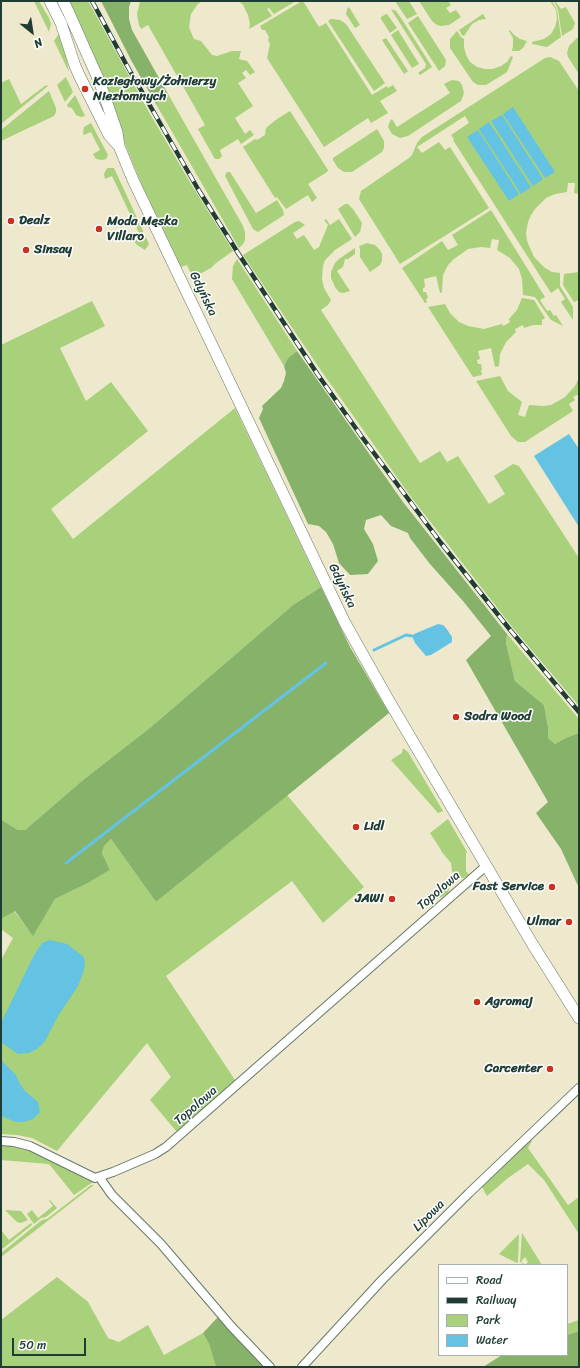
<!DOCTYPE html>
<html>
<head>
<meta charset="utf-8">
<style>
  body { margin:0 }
  #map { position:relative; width:580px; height:1368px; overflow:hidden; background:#eee8cd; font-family:Sriracha,sans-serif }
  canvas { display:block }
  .frame { position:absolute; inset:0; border:2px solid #1f3d34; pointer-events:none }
  .legend { position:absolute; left:438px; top:1264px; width:130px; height:92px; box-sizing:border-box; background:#fff; border:1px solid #a5b1ae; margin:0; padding:5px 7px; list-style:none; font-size:12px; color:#1f3d34 }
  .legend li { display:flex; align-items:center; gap:8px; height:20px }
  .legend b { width:20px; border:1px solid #a5b1ae }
  .north { position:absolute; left:12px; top:12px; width:40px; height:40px; -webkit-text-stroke:3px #fff; paint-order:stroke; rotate:150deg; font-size:11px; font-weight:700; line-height:16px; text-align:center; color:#1f3d34 }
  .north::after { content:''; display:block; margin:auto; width:14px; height:18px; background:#1f3d34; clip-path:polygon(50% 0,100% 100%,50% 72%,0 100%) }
  .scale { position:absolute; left:12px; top:1338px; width:74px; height:18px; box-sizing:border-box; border:2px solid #1f3d34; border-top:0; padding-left:5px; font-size:12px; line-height:14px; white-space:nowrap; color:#1f3d34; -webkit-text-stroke:3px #fff; paint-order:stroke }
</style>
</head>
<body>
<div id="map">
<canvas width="580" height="1368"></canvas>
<div class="frame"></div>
<ul class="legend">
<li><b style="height:5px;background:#fff"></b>Road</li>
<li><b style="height:5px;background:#1f3d34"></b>Railway</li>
<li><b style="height:11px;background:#a9d07a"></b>Park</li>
<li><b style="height:11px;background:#64c3e3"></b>Water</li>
</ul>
<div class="north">N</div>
<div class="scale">50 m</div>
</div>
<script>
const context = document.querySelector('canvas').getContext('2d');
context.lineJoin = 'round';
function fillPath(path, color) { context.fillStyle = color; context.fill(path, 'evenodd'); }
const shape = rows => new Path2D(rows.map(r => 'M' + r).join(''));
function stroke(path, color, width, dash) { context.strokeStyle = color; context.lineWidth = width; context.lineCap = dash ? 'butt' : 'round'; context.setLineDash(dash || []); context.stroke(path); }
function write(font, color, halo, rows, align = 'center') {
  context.font = font + ' Sriracha,sans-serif'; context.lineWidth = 3; context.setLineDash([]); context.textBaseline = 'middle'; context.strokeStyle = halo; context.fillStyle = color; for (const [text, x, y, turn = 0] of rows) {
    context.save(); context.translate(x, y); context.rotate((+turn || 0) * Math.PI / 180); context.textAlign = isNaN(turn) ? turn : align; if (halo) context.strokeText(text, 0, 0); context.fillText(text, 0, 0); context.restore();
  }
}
fillPath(shape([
  [34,1,39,1,49,18,51,24,49,32],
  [69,1,88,1,150,114,191,184,233,251,216,263,211,268,194,277,192,276,187,265,181,267,141,183,126,146,98,67],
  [140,1,202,1,197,5,191,14,189,27,193,37,194,39,201,41,212,55,217,56,232,51,241,51,239,59,247,61,255,72,250,75,246,70,242,73,246,78,238,83,253,106,235,118,245,134,250,130,254,135,241,144,238,139,220,150,222,156,219,159,215,159,198,129,205,125,148,25,141,29,139,25,137,14],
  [239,1,296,1,274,14,269,8,267,9,272,16,249,29,250,24,248,15,243,5],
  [302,1,303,1,319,27,326,23,372,95,387,86,388,88,393,85,397,91,380,101,388,113,371,123,368,118,324,147,267,58,270,44,268,40,269,37,265,30,262,30,260,26],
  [395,1,409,1,417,14,407,19],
  [419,1,448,1,451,5,446,8,450,13,456,10,461,17,449,25,441,26,437,25,432,21],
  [550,1,552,1,557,10,561,37,547,47,532,44,532,42,544,39,551,34,555,27,557,19,556,10],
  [554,1,555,1,561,9,566,7,575,23,573,29,562,36,558,10],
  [349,7,360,25,355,28,346,14,347,9],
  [391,9,396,11,403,21,432,67,420,75,418,73,425,68,426,64,392,11],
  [386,14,387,14,397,28,390,33,381,19,381,17],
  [483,14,486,19,479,20,472,24,464,36,462,35,459,30],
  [418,16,446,60,445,66,439,71,408,23],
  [331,19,340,20,346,24,385,83,374,91,328,21],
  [398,30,419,64,412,68,391,35],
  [510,30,514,35,520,39,527,41,523,48,519,51,512,51,513,46,513,38,509,31],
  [457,31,461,37,464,39,464,47,466,55,470,62,477,67,485,69,493,69,501,66,507,62,511,56,513,57,507,72,486,85,478,85,473,82,450,48,450,39],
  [60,32,62,33,69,72,54,41],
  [386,38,408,71,404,74,382,40],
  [577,38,579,38,579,74,568,57,567,53,569,46],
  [550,57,559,61,579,91,579,194,574,193,575,183,568,183,567,192,555,194,546,198,535,209,531,215,528,222,526,233,527,241,534,257,545,268,552,272,560,273,560,286,573,307,573,320,561,302,565,299,558,288,551,293,453,140,454,139,451,135,469,123,465,116,417,147,422,153,439,142,445,150,450,147,489,208,400,264,359,199,361,191,409,158,412,155,417,143,422,137,545,58],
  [66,77,73,92,65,102,57,85],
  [9,79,21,104,46,85,48,86,1,124,1,83],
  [452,80,459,81,462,85,464,93,461,101,408,136,400,138,392,134,388,127,390,121,392,119,397,127,450,93,444,84],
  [49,91,56,108,56,112,54,116,1,141,1,130],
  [168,94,243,226,245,232,245,240,243,244,239,248,156,104],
  [75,95,85,116,81,117,76,115,72,108,68,107,67,105],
  [290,111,328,170,327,172,308,184,317,198,312,202,308,195,286,209,277,197,275,198,243,147,255,139,257,140,265,135,266,128,277,119],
  [91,123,108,155,106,159,102,160,96,159,93,154,100,150,91,132,84,135,83,133,84,127],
  [377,129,384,141,384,148,382,152,352,172,344,172,338,168,333,160,333,158],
  [107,168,114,168,149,244,145,250,137,245,134,241,141,237,112,176,105,179,104,174],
  [227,172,230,172,256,213,277,200,283,210,284,215,258,232,256,231,253,229,225,176],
  [345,204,348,204,353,209,362,223,360,232,355,237,338,209],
  [491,210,545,297,540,300,547,311,550,310,554,316,556,315,563,326,551,320,535,297,523,295,522,279,519,269,510,258,497,250,499,240,492,239,490,248,481,247,468,249,454,259,448,265,443,275,442,292,440,293,436,276,424,279,425,287,423,288,423,292,426,292,428,298,426,299,427,303,425,303,402,268,442,241,448,250,458,245,452,235],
  [326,219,330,225,339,219,352,239,335,250,325,260,323,266,322,279,324,288,331,300,328,305,321,310,420,463,440,451,447,462,458,456,489,504,505,494,494,476,513,464,519,466,579,558,579,706,513,628,411,497,322,372,243,255,295,222,299,221,305,225,293,233,297,239,304,235,314,250,319,247,328,225,324,220],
  [367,243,375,245,380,250,382,254,382,261,380,265,370,272,360,257,360,249,359,246],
  [355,248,355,254,348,259,345,259,343,267,337,271,350,291,343,293,339,292,335,287,331,278,331,272,335,263,339,259],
  [237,259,297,351,288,358,284,366,232,279,233,266],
  [579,272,579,300,574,302,563,285,564,274],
  [522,298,534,300,545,318,542,320,542,325,533,325,524,328,523,325,515,329,516,332,506,342,500,354,499,366,495,367,491,348,478,351,480,359,477,360,478,364,481,364,482,370,481,370,482,375,473,377,428,307,445,304,450,313,459,322,468,326,484,329,502,324,503,326,507,324,510,322,509,319,517,310],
  [92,301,105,326,60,348,86,401,111,382,148,431,51,509,73,539,235,408,321,587,293,605,151,727,83,780,25,830,18,830,2,820,1,817,1,345],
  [500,376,508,391,522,402,518,415,525,417,529,405,543,406,551,405,565,397,575,386,579,378,579,394,573,397,575,400,569,404,573,411,528,440,525,442,518,442,511,436,476,381],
  [507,634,579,719,579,733,568,737,555,744,548,738,548,727,544,705,515,681,506,643],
  [403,748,408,752,443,811,438,813,391,760,402,753],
  [287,795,364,887,323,923,292,881,166,976,235,1080,177,1132,150,1100,171,1077,147,1043,57,1151,32,1138,17,1135,1,1134,1,960,13,938,1,929,1,919,14,911,33,935,55,899,88,883,110,870,102,853,104,846,111,839,156,902],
  [448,819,467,852,466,853,466,871,469,875,463,878,455,877,452,871,451,863,441,851,441,850,430,833],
  [444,882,449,883,450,886,448,893,440,898,433,896,432,892],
  [530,1140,532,1141,528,1148,568,1205,579,1197,579,1234,544,1180,528,1164,508,1178,487,1196,482,1187],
  [1,1145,22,1147,31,1151,93,1182,74,1195,49,1164,1,1160],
  [91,1185,94,1185,1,1257,1,1253,42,1220,47,1219],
  [50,1200,57,1208,46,1217,41,1218,34,1224,27,1214,32,1210,38,1218,53,1206,49,1201],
  [5,1210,21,1211,28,1220,21,1223,17,1222],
  [31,1223,32,1225,1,1250,1,1230,9,1240],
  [522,1233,542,1265,522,1265,521,1264,523,1263,525,1265,528,1262,525,1257,522,1260,522,1261,520,1263],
  [519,1234,518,1262,517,1263,499,1254],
  [57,1277,88,1302,108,1338,119,1342,148,1325,164,1355,203,1333,209,1344,216,1367,1,1367,1,1320],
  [579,1320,579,1331,567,1335,567,1324]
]), '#a9d07a');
fillPath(shape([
  [101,1,131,1,129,7,129,19,132,30,168,94,156,104,131,60],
  [297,351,403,502,507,634,506,643,515,681,544,705,548,727,548,738,555,744,568,737,579,733,579,888,561,849,536,813,548,802,466,660,491,636,463,601,430,564,410,538,408,533,391,526,381,515,366,520,364,529,373,544,378,561,368,574,350,575,339,563,333,544,326,532,319,526,308,524,259,418,263,409,262,406,281,388,284,381,286,373,284,366,288,358],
  [321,587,350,647,389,713,156,902,111,839,104,846,102,853,110,870,88,883,55,899,33,936,15,911,1,919,1,817,2,820,18,830,25,830,83,780,151,727,293,605],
  [218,1317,262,1364,264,1367,216,1367,209,1344,203,1333],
  [579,1331,579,1367,483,1367,502,1355,567,1355,567,1335]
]), '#86b26a');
fillPath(shape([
  [513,107,555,172,545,178,503,114],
  [502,115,543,179,533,186,491,121],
  [489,122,531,187,521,194,479,129],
  [478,130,519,194,509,201,467,137],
  [569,434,579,449,579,527,534,456],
  [438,624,443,625,446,628,452,637,452,642,431,655,426,656,415,643,412,636,414,634],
  [50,940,67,944,84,957,85,965,83,973,78,986,58,1016,45,1041,37,1049,29,1053,18,1054,1,1042,1,1023,33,957,42,943],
  [1,1060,16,1075,20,1084,25,1091,38,1102,40,1112,33,1119,24,1122,16,1122,1,1116]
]), '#64c3e3');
stroke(shape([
  [374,650,406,635,412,636],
  [66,863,326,663]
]), '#64c3e3', 3);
const minor = shape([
  [1,1141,14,1142,30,1146,95,1178,113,1172,155,1154,166,1147,486,866],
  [101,1177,102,1181,112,1195,161,1244,231,1326,270,1367],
  [302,1367,382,1280,469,1193,579,1088]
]);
const secondary = shape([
  [50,1,61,23,75,66,80,77,109,135,119,146,133,180,345,623,389,701,533,945,579,1018],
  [63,1,68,11,100,83,117,132,119,146]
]);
stroke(minor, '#67796a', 10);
stroke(secondary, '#67796a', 12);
stroke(minor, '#fff', 8);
stroke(secondary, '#fff', 11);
const rail = shape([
  [92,1,126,64,198,189,238,253,318,375,362,437,441,543,511,631,579,712]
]);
stroke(rail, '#1f3d34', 4.5);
stroke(rail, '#fff', 3, [9]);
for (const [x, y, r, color] of [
  [85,89,4,"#c8321e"],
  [11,221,4,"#c8321e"],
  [99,229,4,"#c8321e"],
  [26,250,4,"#c8321e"],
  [456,717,4,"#c8321e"],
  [356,827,4,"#c8321e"],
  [552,887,4,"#c8321e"],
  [392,899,4,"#c8321e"],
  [569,922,4,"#c8321e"],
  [477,1002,4,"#c8321e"],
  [550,1069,4,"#c8321e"]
]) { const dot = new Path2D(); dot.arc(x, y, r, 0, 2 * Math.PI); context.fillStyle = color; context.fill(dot); stroke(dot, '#fff', 1.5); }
write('bold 13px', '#1f3d34', '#fff', [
  ["Koziegłowy/Żołnierzy",93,82],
  ["Niezłomnych",93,97],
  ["Dealz",19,221],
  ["Moda Męska",107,222],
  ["Villaro",107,237],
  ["Sinsay",34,250],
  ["Sodra Wood",464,717],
  ["Lidl",364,827],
  ["Fast Service",544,887,"right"],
  ["JAWI",384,899,"right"],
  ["Ulmar",561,922,"right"],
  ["Agromaj",485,1002],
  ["Carcenter",542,1069,"right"]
], 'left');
write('13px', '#1f3d34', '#fff', [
  ["Gdyńska",203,294,64],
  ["Gdyńska",342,586,64],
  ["Topolowa",439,891,-41],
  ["Topolowa",196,1106,-41],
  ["Lipowa",429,1216,-45]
]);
</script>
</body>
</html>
